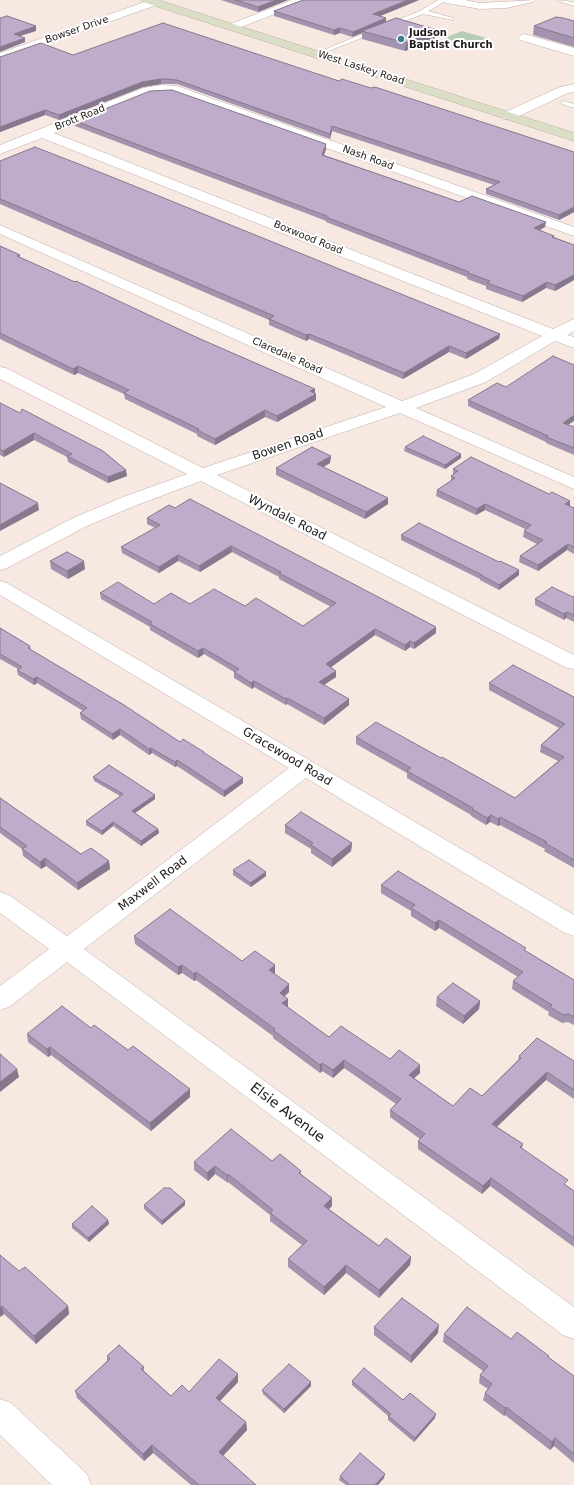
<!DOCTYPE html>
<html>
<head>
<meta charset="utf-8">
<style>
  body { margin:0 }
  canvas { display:block; background:#f7e8e2 }
</style>
</head>
<body>
<canvas width="574" height="1485"></canvas>
<script>
const context = document.querySelector('canvas').getContext('2d');
context.lineJoin = 'round';
function fillPath(path, color) { context.fillStyle = color; context.fill(path, 'evenodd'); }
const shape = rows => new Path2D(rows.map(r => 'M' + r).join(''));
function stroke(path, color, width, dash) { context.strokeStyle = color; context.lineWidth = width; context.lineCap = dash ? 'butt' : 'round'; context.setLineDash(dash || []); context.stroke(path); }
function write(font, color, halo, rows, align = 'center') {
  context.font = font + ' "DejaVu Sans",sans-serif'; context.lineWidth = 4; context.setLineDash([]); context.textBaseline = 'middle'; context.strokeStyle = halo; context.fillStyle = color; for (const [text, x, y, turn = 0] of rows) {
    context.save(); context.translate(x, y); context.rotate((+turn || 0) * Math.PI / 180); context.textAlign = isNaN(turn) ? turn : align; if (halo) context.strokeText(text, 0, 0); context.fillText(text, 0, 0); context.restore();
  }
}
fillPath(shape([
  [462,31,486,38,469,46,444,38]
]), '#b6cdb5');
const service = shape([
  [438,0,444,0,441,4,428,11,453,18,453,20,423,14,318,55,313,54,420,11,438,0],
  [557,0,574,2,574,6,558,1,557,0],
  [564,101,574,104,574,108,562,104,561,103,564,101]
]);
const minor = shape([
  [150,0,159,0,161,2,159,4,0,61,0,53,150,0],
  [292,0,308,0,306,2,236,29,228,29,226,27,228,25,292,0],
  [440,0,465,0,480,3,535,0,533,2,506,8,480,9,446,3,440,0],
  [524,34,574,48,574,56,520,40,518,38,520,36,524,34],
  [574,84,574,92,568,93,513,119,503,119,502,116,503,113,560,87,574,84],
  [161,85,177,86,574,227,574,236,172,93,150,94,54,133,553,329,574,319,574,331,567,335,574,337,574,348,555,341,486,382,416,408,574,477,574,489,400,413,217,475,574,655,574,669,567,668,201,481,137,505,87,526,7,568,0,570,0,556,73,518,123,497,187,474,0,379,0,367,6,368,203,468,386,407,0,234,0,225,402,401,474,374,542,336,42,138,0,154,0,145,143,88,161,85],
  [0,581,7,583,574,915,574,936,565,933,306,778,84,949,574,1307,574,1339,563,1335,67,962,9,1007,0,1010,0,986,49,949,0,913,0,892,9,895,67,936,289,768,0,595,0,581],
  [0,1399,11,1403,87,1474,91,1485,52,1485,0,1435,0,1399]
]);
const secondary = shape([
  [141,0,158,0,574,133,574,141,143,2,141,0]
]);
stroke(service, '#bcaea8', 1);
stroke(minor, '#bcaea8', 1);
stroke(secondary, '#bcaea8', 1);
fillPath(service, '#fff');
fillPath(minor, '#fff');
fillPath(secondary, '#d9dec4');
fillPath(shape([
  [221,0,288,0,258,12],
  [303,0,419,0,380,16,386,18,386,22,437,30,437,38,405,51,362,39,362,33,352,37,340,33,334,35,274,16,274,11],
  [574,21,574,47,533,35,534,26],
  [73,55,339,81,574,152,574,212,559,220,486,194,486,189,494,185,332,131,330,139,177,84,161,84,143,87,59,120,45,115,0,132],
  [75,121,326,149,324,155,459,202,545,227,540,230,554,237,574,245,574,280,555,291,546,288,522,302,486,289,486,286,467,279,467,277,326,222,326,221,308,214,75,126],
  [0,161,500,334,499,339,466,359,449,352,403,379,309,339,306,341,269,325,269,320,23,214,0,204],
  [0,246,20,255,20,258,198,338,315,389,315,394,316,394,316,400,277,422,265,417,215,445,197,436,197,434,125,399,124,394,78,373,74,375,0,339],
  [468,400,568,425,574,427,574,455,546,443,546,442,468,406],
  [0,403,127,476,108,483,68,462,67,457,34,440,4,457,0,455],
  [405,447,461,454,461,458,445,469,404,451],
  [331,456,330,463,324,467,388,498,388,504,365,519,276,475,276,468],
  [453,469,574,508,574,554,567,550,538,571,519,562,520,556,537,544,523,537,524,531,525,529,485,510,476,515,436,496,437,490,451,481,451,476,453,475],
  [169,505,436,633,414,649,410,647,405,651,375,635,331,667,336,677,324,685,349,705,324,725,287,704,286,705,254,687,252,689,234,678,234,672,204,654,198,658,150,630,150,627,101,599,100,593,154,604,245,606,303,626,331,607,279,579,279,577,232,552,200,572,178,561,159,573,122,553,121,547,155,528,147,524,147,518],
  [401,535,499,562,519,570,519,575,499,590,480,580,480,579,401,540],
  [50,561,85,569,68,579,51,569],
  [574,596,574,622,566,618,564,620,535,605,535,599,573,597],
  [0,628,30,646,31,650,180,742,204,752,204,753,243,778,243,783,224,797,177,766,175,767,152,753,149,755,120,735,113,740,81,719,80,713,83,711,37,683,34,685,18,675,17,670,18,669,0,659],
  [489,683,574,697,574,868,544,851,545,849,500,825,498,826,490,822,486,825,471,816,471,815,407,778,407,773,356,744,356,737,441,758,515,798,558,761,540,752,541,745,559,728,489,690],
  [93,777,155,799,135,813,158,829,159,833,141,846,113,826,102,835,86,825,86,821,120,796,94,781],
  [0,798,81,854,109,861,110,869,78,890,46,866,41,869,23,856,22,849,0,833],
  [285,825,352,843,351,851,332,867,311,853,311,849,285,833],
  [233,870,266,876,251,887,233,875],
  [381,885,526,951,574,980,574,1025,568,1022,562,1023,548,1015,549,1012,512,989,513,981,518,977,439,928,435,931,411,916,411,911,381,893],
  [134,936,242,961,275,965,275,973,274,974,289,992,285,996,288,1007,287,1007,329,1037,390,1059,420,1065,420,1073,414,1078,453,1106,482,1096,518,1060,519,1056,574,1061,574,1099,546,1080,497,1127,523,1144,522,1149,567,1186,574,1191,574,1247,490,1186,482,1194,418,1149,418,1141,420,1139,390,1117,390,1110,396,1104,344,1068,333,1078,322,1071,320,1073,273,1038,273,1036,196,980,194,981,182,973,178,975,135,944],
  [437,997,480,1001,479,1009,463,1024,436,1006],
  [91,1028,190,1097,151,1131,51,1055,48,1057,28,1042,27,1034],
  [272,1161,301,1171,301,1175,332,1198,332,1206,329,1209,379,1246,411,1257,410,1265,379,1298,346,1273,324,1295,288,1267,288,1259,302,1245,270,1221,270,1215,228,1182,228,1183,215,1174,208,1181,194,1170,194,1162],
  [185,1201,185,1205,162,1225,144,1209,144,1205],
  [108,1220,109,1224,89,1242,72,1228,72,1224],
  [0,1255,19,1271,68,1306,69,1314,36,1344,4,1314,0,1317],
  [374,1327,438,1333,411,1363,374,1335],
  [444,1334,511,1339,549,1358,574,1376,574,1463,554,1446,550,1450,505,1415,504,1416,483,1400,485,1393,488,1389,479,1383,480,1375,483,1371,443,1342],
  [107,1356,144,1367,144,1371,171,1396,238,1382,220,1401,246,1422,247,1430,223,1456,256,1485,191,1485,153,1453,144,1461,77,1398,75,1391,107,1361],
  [352,1381,403,1400,435,1418,414,1442,388,1420,388,1416,352,1385],
  [311,1386,284,1413,263,1394,262,1390],
  [340,1476,384,1478,378,1485,346,1485,339,1480]
]), '#a493ae');
fillPath(shape([
  [276,0,288,0,258,12,258,7],
  [408,0,419,0,373,19,373,14],
  [386,18,386,23,362,31,362,33,352,37,353,32],
  [36,26,36,31,14,38,14,34],
  [340,28,340,33,334,35,334,30],
  [437,30,437,38,405,51,406,43],
  [25,38,25,42,0,52,0,47],
  [161,79,161,84,143,87,59,120,59,115,142,82],
  [45,110,45,115,0,132,0,127],
  [332,126,332,131,330,139,330,134],
  [326,144,326,149,322,160,322,155],
  [574,207,574,212,559,220,559,215],
  [546,222,545,227,533,233,534,228],
  [574,275,574,280,555,291,555,285],
  [547,282,546,288,522,302,523,296],
  [309,334,309,339,306,341,306,335],
  [500,334,499,339,466,359,466,353],
  [449,346,449,352,403,379,404,373],
  [78,366,78,373,74,375,73,369],
  [315,389,315,395,316,394,316,400,277,422,277,416,310,391],
  [265,410,265,417,215,445,215,439],
  [574,415,574,421,562,429,563,423],
  [34,433,34,440,4,457,3,451],
  [461,454,461,458,445,469,445,465],
  [331,456,330,463,317,470,317,464],
  [126,470,127,476,108,483,108,477],
  [388,498,388,504,365,519,366,512],
  [570,501,570,507,565,504],
  [38,503,39,510,0,531,0,525],
  [485,504,485,510,476,515,477,509],
  [568,544,567,550,538,571,538,565],
  [231,546,232,552,200,572,199,566],
  [178,555,178,561,159,573,159,567],
  [84,561,85,569,68,579,67,571],
  [519,570,519,575,499,590,499,585],
  [567,612,566,618,564,620,564,614],
  [436,627,436,633,414,649,414,643],
  [375,629,375,635,326,671,326,664],
  [410,641,410,647,405,651,405,645],
  [203,648,204,654,198,658,198,651],
  [336,671,336,677,319,688,319,682],
  [37,677,37,683,34,685,33,679],
  [254,681,254,687,252,689,251,683],
  [287,698,287,704,286,705,286,699],
  [349,699,349,705,324,725,324,718],
  [120,729,120,735,113,740,112,734],
  [151,748,152,753,149,755,149,749],
  [177,760,177,766,175,767,175,762],
  [243,778,243,783,224,797,224,791],
  [155,795,155,799,132,815,132,811],
  [491,815,490,822,486,825,487,818],
  [500,817,500,825,498,826,498,819],
  [113,822,113,826,102,835,102,831],
  [158,829,159,833,141,846,141,841],
  [352,843,351,851,332,867,332,859],
  [45,858,46,866,41,869,40,862],
  [109,861,110,869,78,890,77,883],
  [266,872,266,876,251,887,250,883],
  [439,920,439,928,435,931,435,923],
  [182,965,182,973,178,975,178,967],
  [275,965,275,973,269,978,269,970],
  [196,972,196,980,194,981,194,974],
  [289,984,289,992,280,1000,280,993],
  [288,999,288,1007,282,1011,282,1003],
  [480,1001,479,1009,463,1024,464,1016],
  [50,1047,51,1055,48,1057,47,1049],
  [344,1060,344,1068,333,1078,333,1070],
  [322,1063,322,1071,320,1073,320,1065],
  [420,1065,420,1073,409,1083,409,1075],
  [17,1069,19,1077,0,1092,0,1082],
  [547,1072,546,1080,491,1132,492,1124],
  [190,1089,190,1097,151,1131,150,1123],
  [215,1166,215,1174,208,1181,207,1173],
  [228,1174,228,1183,227,1175],
  [491,1178,490,1186,482,1194,483,1186],
  [332,1198,332,1206,324,1214,324,1206],
  [185,1201,185,1205,162,1225,162,1221],
  [108,1220,109,1224,89,1242,88,1238],
  [411,1257,410,1265,379,1298,379,1290],
  [346,1265,346,1273,324,1295,324,1287],
  [2,1306,4,1314,0,1317,0,1308],
  [68,1306,69,1314,36,1344,34,1336],
  [439,1325,438,1333,411,1363,411,1356],
  [238,1374,238,1382,216,1405,216,1398],
  [311,1382,311,1386,284,1413,284,1409],
  [506,1407,505,1415,504,1416,505,1408],
  [436,1414,435,1418,414,1442,415,1438],
  [246,1422,247,1430,219,1460,219,1452],
  [555,1438,554,1446,550,1450,552,1442],
  [152,1445,153,1453,144,1461,143,1454],
  [385,1474,384,1478,378,1485,375,1485]
]), '#86788d');
const building = shape([
  [236,0,276,0,258,7,236,0],
  [303,0,408,0,373,14,386,18,353,32,340,28,334,30,274,11,303,0],
  [7,16,36,26,14,34,25,38,0,47,0,18,7,16],
  [556,17,563,18,574,21,574,38,534,26,556,17],
  [396,18,437,30,406,43,362,31,396,18],
  [163,23,339,81,342,79,371,88,375,87,574,152,574,207,559,215,486,189,500,182,332,126,330,134,177,80,161,79,142,82,59,115,45,110,0,127,0,57,41,43,73,55,163,23],
  [172,90,326,144,322,155,459,202,472,196,546,222,534,228,554,236,552,237,574,245,574,275,555,285,547,282,523,296,487,283,490,281,468,273,469,272,326,217,327,216,308,209,75,121,150,91,172,90],
  [35,147,107,175,500,334,466,353,449,346,404,373,309,334,306,335,269,319,274,316,22,208,0,199,0,161,35,147],
  [0,246,20,255,17,256,75,282,76,281,198,338,315,389,310,391,316,394,277,416,265,410,215,439,197,430,199,429,124,393,129,390,78,366,73,369,0,333,0,246],
  [553,356,574,365,574,415,563,423,574,427,574,448,546,437,548,436,468,400,497,383,506,387,553,356],
  [0,403,20,413,22,409,103,451,126,470,108,477,67,456,72,454,34,433,3,451,0,449,0,403],
  [423,436,461,454,445,465,405,447,423,436],
  [312,447,331,456,317,464,388,498,366,512,276,468,312,447],
  [471,457,549,494,552,492,570,501,565,504,574,508,574,547,568,544,538,565,520,556,543,540,524,531,531,525,485,504,477,509,437,490,455,478,451,476,458,471,453,469,471,457],
  [0,483,38,503,0,525,0,483],
  [190,499,436,627,414,643,410,641,405,645,375,629,326,664,336,671,319,682,349,699,324,718,287,698,286,699,254,681,251,683,234,672,239,669,203,648,198,651,150,624,152,622,100,593,118,582,154,604,171,593,190,604,214,589,245,606,256,598,303,626,336,603,279,573,281,572,231,546,199,566,178,555,159,567,121,547,160,525,147,518,169,505,175,508,190,499],
  [419,523,499,562,500,561,519,570,499,585,481,575,482,575,401,535,419,523],
  [67,552,84,561,67,571,50,561,67,552],
  [552,587,573,597,574,596,574,615,567,612,564,614,535,599,552,587],
  [0,628,30,646,28,648,124,705,180,742,183,739,204,752,203,752,243,778,224,791,177,760,175,762,151,748,149,749,120,729,112,734,80,713,87,708,37,677,33,679,17,670,22,667,0,654,0,628],
  [513,665,574,697,574,860,545,843,547,842,500,817,498,819,491,815,487,818,472,809,473,808,407,771,411,768,356,737,376,722,441,758,442,757,515,798,564,757,541,745,565,724,489,683,513,665],
  [109,765,155,795,132,811,158,829,141,841,113,822,102,831,86,821,123,794,93,777,109,765],
  [0,798,81,854,91,848,109,861,77,883,45,858,40,862,22,849,27,846,0,827,0,798],
  [301,812,352,843,332,859,311,845,313,843,285,825,301,812],
  [249,860,266,872,250,883,233,870,249,860],
  [398,871,526,948,524,950,574,980,574,1017,569,1014,563,1015,550,1007,552,1005,513,981,523,972,439,920,435,923,411,908,415,905,381,885,398,871],
  [170,909,242,961,255,951,275,965,269,970,289,984,280,993,288,999,282,1003,329,1037,341,1026,390,1059,399,1050,420,1065,409,1075,453,1106,470,1088,482,1096,521,1058,519,1056,537,1038,574,1061,574,1090,547,1072,492,1124,523,1144,520,1147,568,1180,564,1184,574,1191,574,1238,491,1178,483,1186,418,1141,425,1134,390,1110,401,1099,344,1060,333,1070,322,1063,320,1065,273,1030,275,1029,196,972,194,974,182,965,178,967,134,936,170,909],
  [453,983,480,1001,464,1016,437,997,453,983],
  [62,1006,91,1028,94,1025,128,1050,133,1046,190,1089,150,1123,50,1047,47,1049,27,1034,62,1006],
  [0,1054,17,1069,0,1082,0,1054],
  [231,1129,272,1161,280,1154,301,1171,299,1173,332,1198,324,1206,379,1246,386,1238,411,1257,379,1290,346,1265,324,1287,288,1259,307,1241,270,1213,273,1210,228,1174,227,1175,215,1166,207,1173,194,1162,231,1129],
  [164,1188,170,1188,185,1201,162,1221,144,1205,164,1188],
  [92,1206,108,1220,88,1238,72,1224,92,1206],
  [0,1255,19,1271,25,1267,68,1306,34,1336,2,1306,0,1308,0,1255],
  [402,1298,439,1325,411,1356,374,1327,402,1298],
  [467,1307,511,1339,517,1332,549,1356,548,1357,574,1376,574,1454,555,1438,552,1442,506,1407,505,1408,485,1393,492,1384,480,1375,488,1366,444,1334,467,1307],
  [119,1345,144,1367,141,1369,171,1396,182,1385,189,1392,219,1359,238,1374,216,1398,246,1422,219,1452,256,1485,199,1485,152,1445,143,1454,75,1391,110,1359,107,1356,119,1345],
  [289,1364,311,1382,284,1409,262,1390,289,1364],
  [364,1368,403,1400,410,1393,436,1414,415,1438,388,1416,391,1414,352,1381,364,1368],
  [360,1453,385,1474,375,1485,350,1485,340,1476,360,1453]
]);
fillPath(building, '#bfabca');
stroke(building, '#86788d', 1);
for (const [x, y, r, color] of [
  [401,39,4,"#407e93"]
]) { const dot = new Path2D(); dot.arc(x, y, r, 0, 2 * Math.PI); context.fillStyle = color; context.fill(dot); stroke(dot, '#fff', 1.5); }
write('10px', '#1f1a18', '#fff', [
  ["Bowser Drive",77,30,-19],
  ["West Laskey Road",361,68,18],
  ["Brott Road",80,118,-22],
  ["Nash Road",368,158,20],
  ["Boxwood Road",308,238,22],
  ["Claredale Road",287,356,24]
]);
write('bold 10px', '#1f1a18', '#fff', [
  ["Judson",409,33],
  ["Baptist Church",409,45]
], 'left');
write('12px', '#1f1a18', '#fff', [
  ["Bowen Road",288,445,-19],
  ["Wyndale Road",287,518,27],
  ["Gracewood Road",287,757,31],
  ["Maxwell Road",153,884,-37]
]);
write('14px', '#1f1a18', '#fff', [
  ["Elsie Avenue",287,1113,37]
]);
</script>
</body>
</html>
